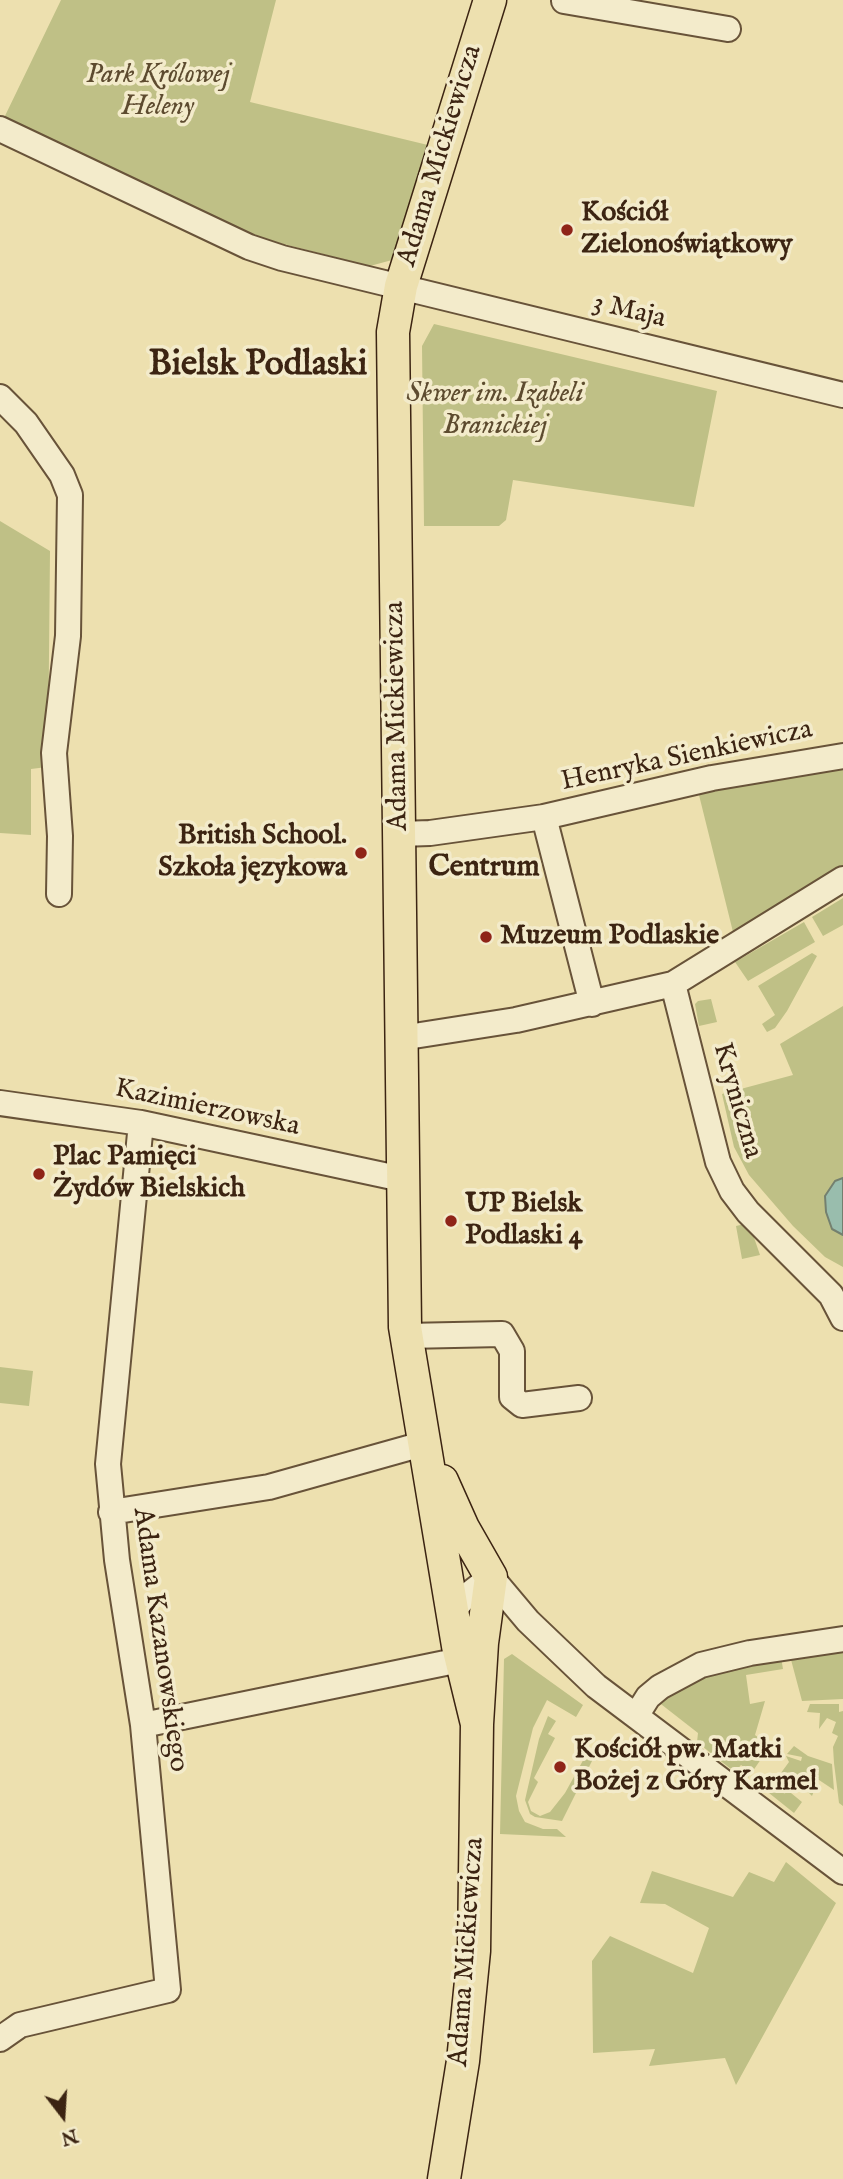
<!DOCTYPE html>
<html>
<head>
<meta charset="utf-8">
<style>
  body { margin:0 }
  #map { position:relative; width:843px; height:2179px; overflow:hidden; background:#ede0af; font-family:"IM FELL English",serif }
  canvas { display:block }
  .north { position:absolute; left:28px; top:2081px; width:70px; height:70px; -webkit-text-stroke:5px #f3ebcb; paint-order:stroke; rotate:163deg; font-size:19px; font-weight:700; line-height:28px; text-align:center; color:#3c2412 }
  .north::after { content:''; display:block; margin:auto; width:24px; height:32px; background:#3c2412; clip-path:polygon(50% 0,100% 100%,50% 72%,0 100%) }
</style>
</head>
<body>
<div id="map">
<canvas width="843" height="2179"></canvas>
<div class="north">N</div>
</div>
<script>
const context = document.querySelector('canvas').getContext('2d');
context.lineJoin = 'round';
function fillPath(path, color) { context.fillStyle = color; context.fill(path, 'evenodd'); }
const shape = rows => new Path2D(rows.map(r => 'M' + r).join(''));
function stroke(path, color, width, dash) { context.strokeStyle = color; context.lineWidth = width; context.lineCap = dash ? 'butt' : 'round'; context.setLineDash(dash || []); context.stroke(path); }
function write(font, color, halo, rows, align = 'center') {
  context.font = font + ' "IM FELL English",serif'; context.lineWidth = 7; context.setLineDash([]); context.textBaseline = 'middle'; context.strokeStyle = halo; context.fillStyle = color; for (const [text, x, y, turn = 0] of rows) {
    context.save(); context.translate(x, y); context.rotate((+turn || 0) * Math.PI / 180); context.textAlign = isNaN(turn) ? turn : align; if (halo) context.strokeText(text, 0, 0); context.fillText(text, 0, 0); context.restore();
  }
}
fillPath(shape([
  [61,0,276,0,250,102,432,146,399,249,392,260,370,266,252,236,3,120],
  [434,324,717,391,694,507,513,480,506,520,499,526,424,526,422,346],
  [0,521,50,551,48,760,47,767,31,769,31,835,0,833],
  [843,767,843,868,734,936,698,791],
  [843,898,843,925,823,936,812,917],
  [804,922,815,942,748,981,735,962],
  [812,953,817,956,787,1011,775,1028,767,1032,762,1024,775,1015,758,986],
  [711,999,717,1022,699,1026,695,1004,698,1001],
  [843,1006,843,1267,825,1257,793,1226,749,1175,734,1147,722,1094,793,1075,780,1044],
  [749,1223,760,1255,742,1259,736,1226],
  [0,1367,33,1371,29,1406,0,1403],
  [843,1648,843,1699,802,1701,790,1656],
  [512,1654,583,1705,576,1717,547,1700,533,1728,516,1796,519,1811,525,1822,543,1829,557,1829,566,1837,500,1834,504,1659],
  [781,1657,783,1669,746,1675,750,1704,765,1701,755,1735,770,1746,746,1781,740,1776,745,1768,741,1765,735,1772,718,1759,723,1751,717,1747,712,1754,697,1742,698,1733,657,1701,704,1674],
  [810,1704,839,1704,839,1712,843,1711,843,1806,839,1803,834,1763,833,1747,838,1736,832,1733,836,1722,827,1718,819,1729,820,1713,807,1712],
  [548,1716,556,1721,548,1734,555,1738,534,1778,538,1782,528,1802,531,1811,540,1816,550,1812,565,1793,586,1755,593,1759,562,1821,535,1817,530,1814,525,1800,539,1739],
  [794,1746,808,1756,832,1764,834,1790,816,1778,809,1787,814,1791,812,1796,799,1783,791,1793,802,1802,794,1813,759,1785,775,1781,789,1762,786,1756,801,1761,802,1757,787,1754],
  [786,1862,836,1903,736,2085,725,2058,649,2066,655,2049,593,2053,592,1961,610,1936,693,1973,709,1928,665,1904,640,1903,652,1871,733,1897,749,1872,774,1882]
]), '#bfc086');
const water = shape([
  [843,1178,843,1235,832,1229,826,1212,825,1196,835,1181,843,1178]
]);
fillPath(water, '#99bdad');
stroke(water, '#74806f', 2);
const minor = shape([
  [564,1,728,29],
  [0,129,249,247,282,258,843,395],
  [0,397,26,423,62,475,70,495,68,636,54,753,60,836,59,894],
  [544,817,712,778,843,756],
  [400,834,430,833,544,817,592,1004],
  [673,984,718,1162,732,1191,748,1212,831,1295,843,1318],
  [401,1038,516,1020,673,984,843,879],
  [0,1103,141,1123,402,1179],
  [406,1336,502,1334,512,1351,512,1397,522,1405,579,1398],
  [111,1512,269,1487,426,1443],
  [452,1612,464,1598,491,1577,528,1621,596,1686,843,1872],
  [636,1716,648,1697,660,1687,701,1665,750,1653,843,1639],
  [143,1725,460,1660],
  [0,2039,20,2025,168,1990,143,1725,117,1560,108,1464,141,1123]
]);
const major = shape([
  [442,1481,463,1528,491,1577,482,1643,477,1724,474,1951,463,2061,444,2179],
  [477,1724,458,1646,405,1327,393,332,401,286,490,0]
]);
stroke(minor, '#685339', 28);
stroke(major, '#3c2412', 35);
stroke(minor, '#f3ebcb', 24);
stroke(major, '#ede0af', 32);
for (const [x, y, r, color] of [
  [567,230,7,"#8f2418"],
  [361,853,7,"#8f2418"],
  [486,937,7,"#8f2418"],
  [39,1174,7,"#8f2418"],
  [451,1221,7,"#8f2418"],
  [560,1767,7,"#8f2418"]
]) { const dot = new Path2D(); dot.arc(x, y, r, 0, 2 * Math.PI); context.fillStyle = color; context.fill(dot); stroke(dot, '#f3ebcb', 2.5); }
write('italic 28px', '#5d4b2f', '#f3ebcb', [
  ["Park Królowej",158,76],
  ["Heleny",158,108],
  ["Skwer im. Izabeli",495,395],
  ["Branickiej",495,427]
]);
write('28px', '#3c2412', '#f3ebcb', [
  ["Adama Mickiewicza",441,156,-73],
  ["3 Maja",629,312,14],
  ["Adama Mickiewicza",398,716,-91],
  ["Henryka Sienkiewicza",687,757,-12],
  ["Kryniczna",736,1101,74],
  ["Kazimierzowska",207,1109,12],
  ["Adama Kazanowskiego",159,1640,82],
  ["Adama Mickiewicza",468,1952,-86]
]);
write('bold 28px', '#3c2412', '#f3ebcb', [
  ["Kościół",581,214],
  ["Zielonoświątkowy",581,246],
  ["British School.",347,837,"right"],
  ["Szkoła językowa",347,869,"right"],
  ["Muzeum Podlaskie",500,937],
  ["Plac Pamięci",53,1158],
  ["Żydów Bielskich",53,1190],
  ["UP Bielsk",465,1205],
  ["Podlaski 4",465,1237],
  ["Kościół pw. Matki",574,1751],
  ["Bożej z Góry Karmel",574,1783]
], 'left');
write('bold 30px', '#3c2412', '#f3ebcb', [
  ["Centrum",484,869]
]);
write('bold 35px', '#3c2412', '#f3ebcb', [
  ["Bielsk Podlaski",258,367]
]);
</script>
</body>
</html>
